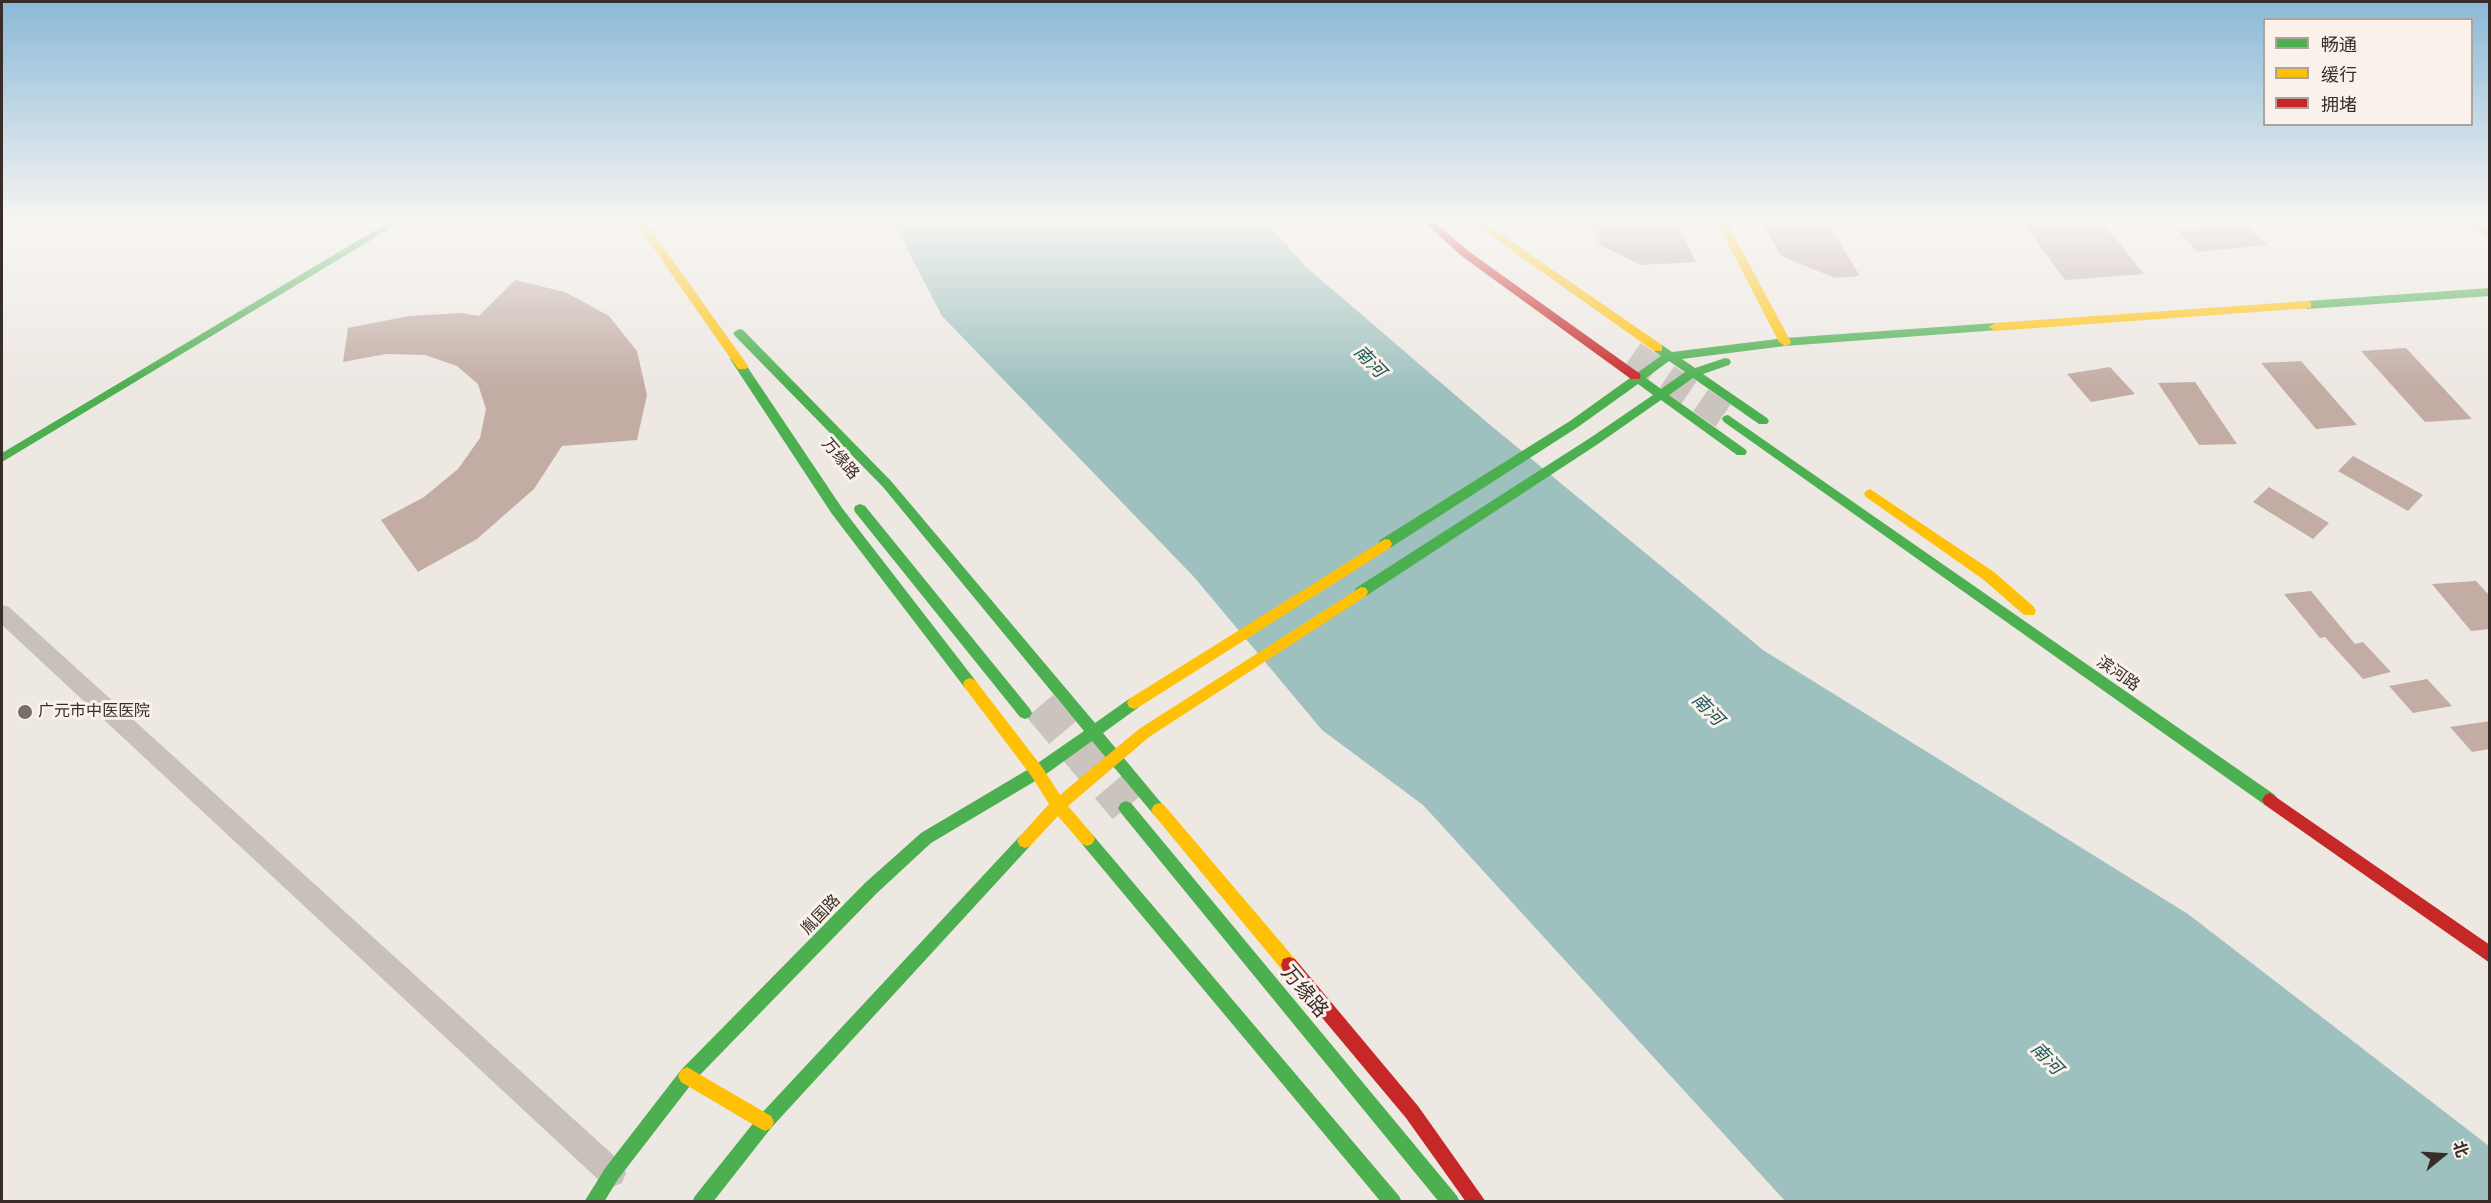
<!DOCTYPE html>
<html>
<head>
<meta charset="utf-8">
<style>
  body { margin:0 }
  #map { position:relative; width:2491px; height:1203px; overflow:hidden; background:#eee8e3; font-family:"Fira Sans Condensed","Noto Sans SC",sans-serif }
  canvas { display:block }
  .frame { position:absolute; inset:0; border:3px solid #382d29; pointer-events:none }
  .legend { position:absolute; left:2263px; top:18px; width:210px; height:108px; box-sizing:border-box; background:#faf2ea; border:2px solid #aca39d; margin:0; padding:8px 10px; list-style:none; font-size:18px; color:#382d29 }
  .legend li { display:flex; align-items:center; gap:12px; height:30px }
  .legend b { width:30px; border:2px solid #aca39d }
  .north { position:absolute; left:2413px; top:1125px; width:60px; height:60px; -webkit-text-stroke:4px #faf2ea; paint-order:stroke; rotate:72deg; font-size:16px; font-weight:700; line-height:24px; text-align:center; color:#382d29 }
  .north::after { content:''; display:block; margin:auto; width:21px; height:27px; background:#382d29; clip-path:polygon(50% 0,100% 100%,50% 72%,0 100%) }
</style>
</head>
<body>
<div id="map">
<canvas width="2491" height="1203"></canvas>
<div class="frame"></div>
<ul class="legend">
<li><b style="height:8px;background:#4caf50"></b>畅通</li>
<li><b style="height:8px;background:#ffc107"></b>缓行</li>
<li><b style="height:8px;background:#c62828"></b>拥堵</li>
</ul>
<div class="north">北</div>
</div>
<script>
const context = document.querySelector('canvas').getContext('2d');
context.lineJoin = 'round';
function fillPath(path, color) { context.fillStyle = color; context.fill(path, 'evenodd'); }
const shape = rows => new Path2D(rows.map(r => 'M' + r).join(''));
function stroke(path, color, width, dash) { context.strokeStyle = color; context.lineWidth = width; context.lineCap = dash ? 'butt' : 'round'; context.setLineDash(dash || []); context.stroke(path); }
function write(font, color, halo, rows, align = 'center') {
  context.font = font + ' "Fira Sans Condensed","Noto Sans SC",sans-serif'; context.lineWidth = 6; context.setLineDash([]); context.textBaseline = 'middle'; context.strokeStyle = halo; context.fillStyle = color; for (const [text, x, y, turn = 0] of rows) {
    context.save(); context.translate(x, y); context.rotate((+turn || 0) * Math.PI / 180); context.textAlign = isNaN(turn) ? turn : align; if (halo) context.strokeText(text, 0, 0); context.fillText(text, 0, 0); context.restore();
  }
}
fillPath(shape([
  [882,219,1263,219,1305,266,1489,424,1763,650,2188,914,2489,1146,2489,1201,1785,1201,1423,805,1322,730,1194,577,942,316,899,233]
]), '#9ec1bf');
fillPath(shape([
  [1589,219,1675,219,1696,262,1641,265,1600,245],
  [1760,219,1825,219,1860,276,1835,278,1781,256],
  [2020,219,2100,219,2144,274,2065,280],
  [2247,224,2267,245,2197,252,2177,230],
  [515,280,565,292,609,316,637,351,647,395,637,440,562,446,534,489,477,539,418,572,381,520,424,497,458,469,480,438,486,409,478,384,457,366,425,355,386,354,343,362,348,328,409,316,462,313,479,316],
  [2406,348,2472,419,2425,422,2361,351],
  [2301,361,2357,425,2316,429,2261,363],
  [2110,367,2135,394,2091,402,2067,374],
  [2195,382,2237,444,2199,445,2158,383],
  [2353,456,2423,495,2408,511,2338,471],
  [2269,487,2329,523,2313,539,2253,502],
  [2476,581,2490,596,2490,629,2471,631,2432,584],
  [2311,591,2355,644,2363,642,2391,672,2363,679,2325,637,2320,638,2284,594],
  [2427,679,2452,706,2413,713,2389,686],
  [2490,721,2490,749,2472,752,2450,727]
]), '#c2aca4');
stroke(shape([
  [1633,354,1728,419]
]), '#cac3be', 27, [27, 14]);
stroke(shape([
  [1040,706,1126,808]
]), '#cac3be', 35, [35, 18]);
fillPath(shape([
  [2,605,9,607,622,1163,626,1173,622,1183,612,1187,602,1183,2,625,2,605]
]), '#c7c0bb');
fillPath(shape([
  [394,219,406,219,2,462,2,453,394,219],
  [2490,288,2490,296,2307,309,2301,305,2307,301,2490,288],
  [1995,323,2001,327,1999,330,1785,346,1682,359,1695,368,1725,358,1729,359,1731,362,1729,365,1703,374,1767,418,1769,421,1767,424,1759,424,1693,378,1669,395,1745,449,1747,452,1745,455,1737,455,1661,400,1598,444,1366,596,1361,597,1356,596,1354,592,1356,588,1590,438,1653,395,1638,384,1578,427,1390,548,1380,548,1378,544,1380,540,1570,421,1630,378,1631,373,1637,373,1661,356,1654,351,1654,345,1662,345,1672,352,1785,338,1995,323],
  [1669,361,1685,372,1661,389,1646,378,1669,361],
  [739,329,743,330,891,481,1095,723,1129,699,1134,697,1139,699,1141,703,1139,707,1103,733,1167,810,1164,815,1159,817,1154,815,1092,741,1042,777,931,843,877,893,693,1082,618,1179,604,1202,584,1202,606,1167,681,1070,865,883,921,833,1032,767,1084,731,883,487,735,336,733,333,739,329],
  [736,355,740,356,842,508,975,680,977,684,975,688,970,690,965,688,832,514,730,359,736,355],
  [1728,415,2275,795,2278,800,2275,805,2270,807,2265,805,1724,422,1722,419,1724,416,1728,415],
  [860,504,865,506,1030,709,1032,713,1030,717,1025,719,1020,717,855,512,854,509,855,506,860,504],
  [1126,801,1131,803,1457,1196,1460,1202,1439,1202,1121,813,1118,808,1121,803,1126,801],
  [1087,832,1092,834,1399,1196,1402,1202,1381,1202,1082,844,1079,839,1082,834,1087,832],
  [1025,834,1030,836,1033,841,1030,846,771,1128,713,1202,692,1202,695,1196,759,1116,1020,836,1025,834]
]), '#4caf50');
fillPath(shape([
  [633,219,643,219,746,363,748,366,746,369,738,369,633,219],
  [1467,219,1479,219,1662,345,1662,351,1654,351,1467,219],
  [1715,219,1725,219,1791,342,1789,345,1785,346,1779,342,1715,219],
  [2464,219,2475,219,2490,232,2490,241,2464,219],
  [2307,301,2311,302,2311,308,1995,331,1989,327,1995,323,2307,301],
  [1870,489,1994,572,2034,607,2036,611,2034,615,2024,615,1984,580,1866,497,1864,494,1866,491,1870,489],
  [1385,539,1390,540,1392,544,1390,548,1139,707,1134,709,1129,707,1127,703,1129,699,1385,539],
  [1361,587,1366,588,1368,592,1366,596,1149,737,1068,806,1092,834,1095,839,1092,844,1087,846,1082,844,1058,816,1030,846,1025,848,1020,846,1017,841,1020,836,1049,804,1032,777,965,688,963,684,965,680,970,678,975,680,1042,767,1060,795,1139,729,1361,587],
  [1159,803,1164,805,1295,959,1297,965,1295,971,1289,973,1283,971,1154,815,1151,810,1154,805,1159,803],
  [687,1067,771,1116,774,1122,771,1128,765,1131,759,1128,681,1082,678,1076,681,1070,687,1067]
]), '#ffc107');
fillPath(shape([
  [1420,219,1431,219,1471,253,1639,373,1641,376,1639,379,1631,379,1463,257,1420,219],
  [2270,793,2490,945,2490,963,2265,805,2262,800,2265,795,2270,793],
  [1289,957,1295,959,1418,1106,1486,1202,1466,1202,1406,1118,1283,971,1281,965,1283,959,1289,957]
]), '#c62828');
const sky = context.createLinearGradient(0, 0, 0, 387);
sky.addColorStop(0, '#8ab9d8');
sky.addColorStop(0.57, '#f7f5f2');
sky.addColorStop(1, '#f7f5f200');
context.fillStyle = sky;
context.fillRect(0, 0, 2491, 387);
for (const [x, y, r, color] of [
  [25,712,8,"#786e6a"]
]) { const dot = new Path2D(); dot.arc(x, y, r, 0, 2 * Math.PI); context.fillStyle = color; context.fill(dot); stroke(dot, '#faf2ea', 2); }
write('16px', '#382d29', '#faf2ea', [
  ["万缘路",840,459,50],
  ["滨河路",2118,674,35],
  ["胤国路",821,915,-46]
]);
write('16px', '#382d29', '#faf2ea', [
  ["广元市中医医院",38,712]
], 'left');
write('italic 18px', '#1e585a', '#faf2ea', [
  ["南河",1369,362,46],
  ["南河",1707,710,46],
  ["南河",2046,1059,46]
]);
write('20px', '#382d29', '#faf2ea', [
  ["万缘路",1304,992,50]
]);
</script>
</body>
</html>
